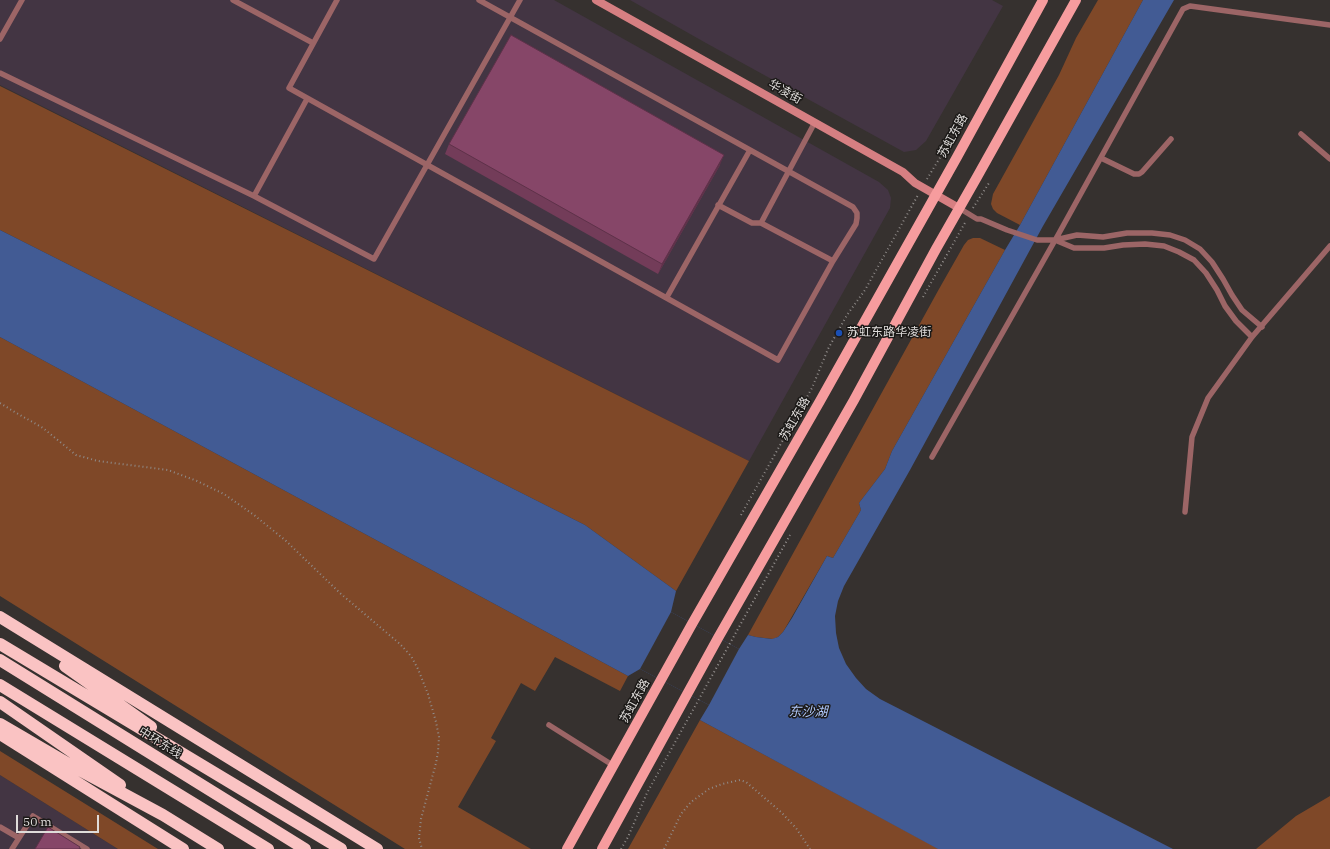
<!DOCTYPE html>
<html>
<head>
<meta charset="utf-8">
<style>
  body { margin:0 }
  #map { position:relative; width:1330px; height:849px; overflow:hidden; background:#36312f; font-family:"IBM Plex Serif",serif }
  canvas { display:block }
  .scale { position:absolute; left:16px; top:815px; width:83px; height:18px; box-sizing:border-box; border:2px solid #dfdcda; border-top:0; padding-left:5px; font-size:12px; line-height:14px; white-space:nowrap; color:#dfdcda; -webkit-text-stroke:3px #1c1a18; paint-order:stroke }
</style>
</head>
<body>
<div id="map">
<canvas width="1330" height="849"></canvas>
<div class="scale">50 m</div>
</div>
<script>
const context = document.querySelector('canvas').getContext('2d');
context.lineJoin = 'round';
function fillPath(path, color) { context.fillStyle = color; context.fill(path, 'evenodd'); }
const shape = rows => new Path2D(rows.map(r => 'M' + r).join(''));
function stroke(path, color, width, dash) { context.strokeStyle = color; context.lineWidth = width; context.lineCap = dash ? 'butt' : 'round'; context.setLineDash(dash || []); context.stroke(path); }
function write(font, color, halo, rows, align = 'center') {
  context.font = font + ' "IBM Plex Serif","Noto Sans SC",serif'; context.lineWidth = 3; context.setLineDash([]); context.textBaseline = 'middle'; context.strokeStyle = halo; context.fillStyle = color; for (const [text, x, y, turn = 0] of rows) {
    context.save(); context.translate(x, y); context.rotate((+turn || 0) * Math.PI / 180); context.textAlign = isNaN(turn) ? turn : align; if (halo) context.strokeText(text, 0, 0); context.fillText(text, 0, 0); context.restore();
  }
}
fillPath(shape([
  [0,0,554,0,879,182,888,190,891,198,890,208,749,461,0,85],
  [630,0,992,0,1003,6,926,141,916,150,904,152,706,43],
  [0,775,118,849,0,849]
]), '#433543');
fillPath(shape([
  [1098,0,1143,0,1020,225,997,213,993,209,991,204,993,194,1059,75,1076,38],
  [0,86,749,461,676,591,585,525,0,230],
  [973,238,980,238,1005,250,892,451,885,469,859,503,861,510,833,558,827,556,783,632,778,637,773,639,756,637,748,635,939,289,964,245,968,240],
  [0,337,628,676,620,691,555,657,535,691,521,683,491,738,496,741,458,807,531,849,405,849,0,596],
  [700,720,939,849,628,849],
  [0,751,158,849,118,849,0,775],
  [1330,796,1330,849,1256,849,1296,816]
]), '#7f4828');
fillPath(shape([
  [1143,0,1174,0,1043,226,910,470,844,586,838,601,835,616,836,633,839,648,846,664,856,678,866,689,880,699,1173,849,938,849,700,720,709,705,640,669,628,676,0,337,0,230,585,525,676,591,671,612,739,649,748,635,756,637,772,639,778,637,783,632,792,618,827,556,833,558,861,510,859,503,885,469,892,451,1005,250,1020,225]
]), '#425b94');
fillPath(shape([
  [671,612,739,649,709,705,640,669]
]), '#36312f');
stroke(shape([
  [927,179,941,156],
  [973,208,989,183],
  [923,297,966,221],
  [0,403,13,411,43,428,76,455,98,461,168,470,197,481,224,494,254,515,285,540,341,594,400,644,411,656,418,669,428,694,436,722,439,737,438,752,436,763,421,819,419,838,422,849],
  [741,515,812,388,828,349,847,315,865,290,918,195],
  [621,849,628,837,647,793,790,535],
  [664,849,681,814,691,802,709,789,722,784,740,780,746,782,781,812,796,828,810,849]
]), '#908c8a', 2, [1, 3]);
stroke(shape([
  [233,0,313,43],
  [337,0,289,88,778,360,833,261,856,224,857,218,857,213,853,207,479,0],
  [0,39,22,0],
  [0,73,254,196,374,259,520,0],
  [1301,134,1330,159],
  [1101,158,1134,174,1139,174,1142,172,1171,139],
  [254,196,307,99],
  [718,205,752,223,761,223,833,261],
  [959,208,977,219,981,219,1007,230,1037,240,1055,240,1077,235,1103,237,1127,233,1152,233,1170,235,1185,240,1200,249,1212,262,1223,279,1232,295,1242,310,1262,327],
  [761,223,815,122],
  [1055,240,1074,248,1104,248,1123,245,1145,244,1164,246,1179,252,1194,260,1206,273,1217,290,1225,306,1236,321,1252,337],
  [667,297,750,150],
  [932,457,1058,235,1183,9,1190,6,1330,25],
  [1185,512,1192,437,1208,398,1252,337,1330,246],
  [549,725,614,766],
  [0,827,19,838],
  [12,849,33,816,87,849]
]), '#9c6566', 5.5);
stroke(shape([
  [596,0,903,172,915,183,959,208]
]), '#d67f82', 8);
stroke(shape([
  [567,849,692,624,820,401,957,157,1043,0],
  [602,849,718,638,854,400,936,249,977,177,1076,0]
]), '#f69c9e', 10);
stroke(shape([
  [0,617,377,849],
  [0,644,341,849],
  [0,660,305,849],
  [65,666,151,727],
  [0,685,268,849],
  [0,702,120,785],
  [0,724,72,766,163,815,218,849],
  [0,734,183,849]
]), '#fac3c3', 12);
fillPath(shape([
  [449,144,720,165,658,274,445,154]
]), '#733c59');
fillPath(shape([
  [724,155,720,165,658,274,662,264]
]), '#5e3149');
const building = shape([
  [511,35,724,155,662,264,449,144,511,35],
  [48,827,80,847,79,849,35,849,48,827]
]);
fillPath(building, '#864668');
stroke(building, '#5e3149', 1);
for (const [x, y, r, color] of [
  [839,333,4,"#1a4fb4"]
]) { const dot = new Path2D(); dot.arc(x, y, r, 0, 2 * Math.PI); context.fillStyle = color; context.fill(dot); stroke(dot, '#1c1a18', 1.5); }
write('12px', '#dfdcda', '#1c1a18', [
  ["华凌街",785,92,29],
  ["苏虹东路",953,136,-61],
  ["苏虹东路",795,419,-60],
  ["苏虹东路",635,701,-61],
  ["中环东线",160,743,32]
]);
write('12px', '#dfdcda', '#1c1a18', [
  ["苏虹东路华凌街",847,333]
], 'left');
write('italic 13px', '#afc7fa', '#1c1a18', [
  ["东沙湖",808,712]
]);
</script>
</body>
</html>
